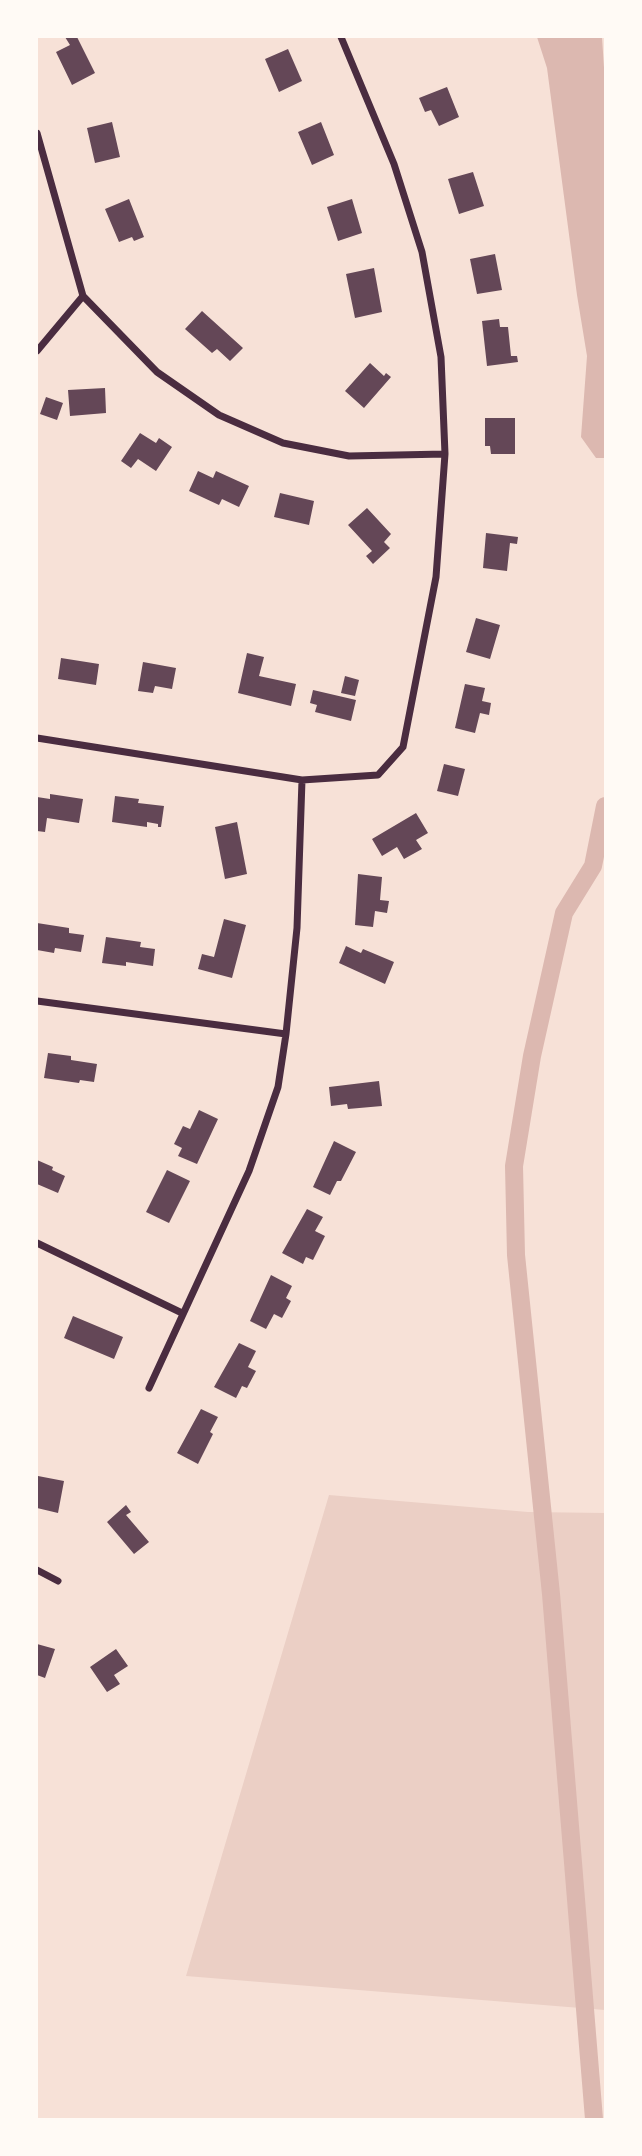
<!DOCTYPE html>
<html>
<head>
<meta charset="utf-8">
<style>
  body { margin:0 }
  #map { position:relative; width:642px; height:2156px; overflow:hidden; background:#f7e1d7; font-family:Jost,sans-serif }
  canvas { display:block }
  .frame { position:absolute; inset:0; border:38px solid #fffaf5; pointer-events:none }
</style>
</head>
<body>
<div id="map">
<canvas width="642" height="2156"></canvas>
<div class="frame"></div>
</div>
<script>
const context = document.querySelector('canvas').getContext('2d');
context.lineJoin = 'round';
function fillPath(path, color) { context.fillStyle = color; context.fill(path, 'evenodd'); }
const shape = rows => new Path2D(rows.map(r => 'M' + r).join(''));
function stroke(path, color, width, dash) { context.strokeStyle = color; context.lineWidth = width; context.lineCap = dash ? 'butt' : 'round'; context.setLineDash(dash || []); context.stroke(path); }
fillPath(shape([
  [329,1495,528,1512,605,1513,605,2010,186,1976]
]), '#ebcfc5');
fillPath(shape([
  [537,37,602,37,605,83,605,458,596,458,581,437,587,356,577,295,547,68]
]), '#dcb8b0');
stroke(shape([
  [594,2119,551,1594,516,1255,514,1166,532,1056,564,913,593,866,605,806]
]), '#dcb8b0', 18);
fillPath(shape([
  [65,37,77,37,95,73,72,85,56,52,70,45],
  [288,49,302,81,279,92,265,59],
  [447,87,459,117,439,126,431,110,425,112,419,98],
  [112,122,120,157,95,163,87,128],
  [321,122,334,155,312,165,298,132],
  [473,172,484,206,459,214,448,179],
  [129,199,144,237,134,241,132,237,119,242,105,209],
  [352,199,362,233,338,241,327,207],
  [495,254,502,290,477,294,470,259],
  [374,268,382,312,355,318,346,274],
  [202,311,243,348,230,361,217,349,212,353,185,329],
  [499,319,500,327,508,327,511,356,517,356,518,362,487,366,482,321],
  [370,363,384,376,386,373,391,377,364,408,345,391],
  [105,388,106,413,70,416,68,390],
  [46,397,63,403,57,420,40,414],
  [485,418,515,418,515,454,491,454,490,446,485,446],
  [140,433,156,443,159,438,172,447,156,471,138,459,131,468,121,461],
  [198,471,213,478,216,471,249,486,239,507,222,499,219,505,189,491],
  [280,493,314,501,309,525,274,517],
  [367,508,391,534,384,542,390,548,373,564,366,556,372,551,348,525],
  [486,533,518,537,517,544,510,543,507,571,483,568],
  [476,618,500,625,490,659,466,652],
  [247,653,264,657,259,676,296,684,291,706,238,693],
  [61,658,99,664,96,685,58,679],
  [143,662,176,668,172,689,155,686,153,693,138,691],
  [345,676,359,680,355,696,341,693],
  [465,684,485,688,482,701,491,703,489,715,480,713,475,733,455,728],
  [313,690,356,700,351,721,315,712,317,705,310,703],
  [444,764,465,769,458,796,437,791],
  [50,794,83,799,79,823,47,818,45,832,37,831,37,797,50,799],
  [115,796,139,799,138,803,164,806,161,827,158,827,158,824,147,822,147,827,112,822],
  [416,813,428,833,416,840,422,849,404,859,397,847,382,856,372,839],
  [237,822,247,874,225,879,215,827],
  [358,874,382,877,380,900,389,901,387,913,375,911,373,927,355,925],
  [224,919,246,925,232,978,198,969,202,954,214,957],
  [37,923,69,928,69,933,84,935,81,952,55,948,54,953,37,950],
  [106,937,141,942,140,947,155,949,153,966,126,962,126,966,102,963],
  [346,946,361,953,363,949,394,962,385,984,339,963],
  [48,1053,71,1056,71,1060,97,1064,94,1082,80,1080,79,1083,44,1078],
  [379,1081,382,1106,348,1109,347,1104,331,1106,329,1087],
  [199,1110,218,1119,197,1164,178,1156,182,1148,174,1144,183,1126,190,1129],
  [334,1141,356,1152,341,1181,337,1181,330,1195,313,1187],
  [37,1160,53,1167,52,1170,65,1176,58,1193,37,1184],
  [167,1170,190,1181,169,1223,146,1212],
  [307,1209,323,1217,315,1231,325,1236,313,1260,306,1257,303,1264,282,1253],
  [271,1275,292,1286,286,1298,291,1301,282,1318,274,1314,266,1329,250,1321],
  [73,1316,123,1337,114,1359,64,1338],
  [239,1343,256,1351,248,1367,256,1371,247,1388,242,1386,236,1398,214,1387],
  [201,1409,218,1417,210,1432,213,1434,198,1464,177,1453],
  [38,1476,64,1481,58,1513,37,1508],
  [126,1505,131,1512,126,1515,149,1542,134,1554,107,1522],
  [37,1644,55,1649,45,1678,37,1675],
  [116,1649,128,1666,114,1675,120,1684,107,1692,90,1667]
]), '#644757');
stroke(shape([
  [37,133,83,296,157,372,219,415,283,443,349,456,445,454],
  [37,351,83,296],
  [37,738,302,780,378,775,403,747,436,577,445,454,441,357,422,252,394,164,341,37],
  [37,1001,286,1034],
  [37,1243,182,1313],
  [149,1388,249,1171,278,1087,286,1034,297,928,302,780],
  [37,1570,58,1581]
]), '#4a2c40', 7);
</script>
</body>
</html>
